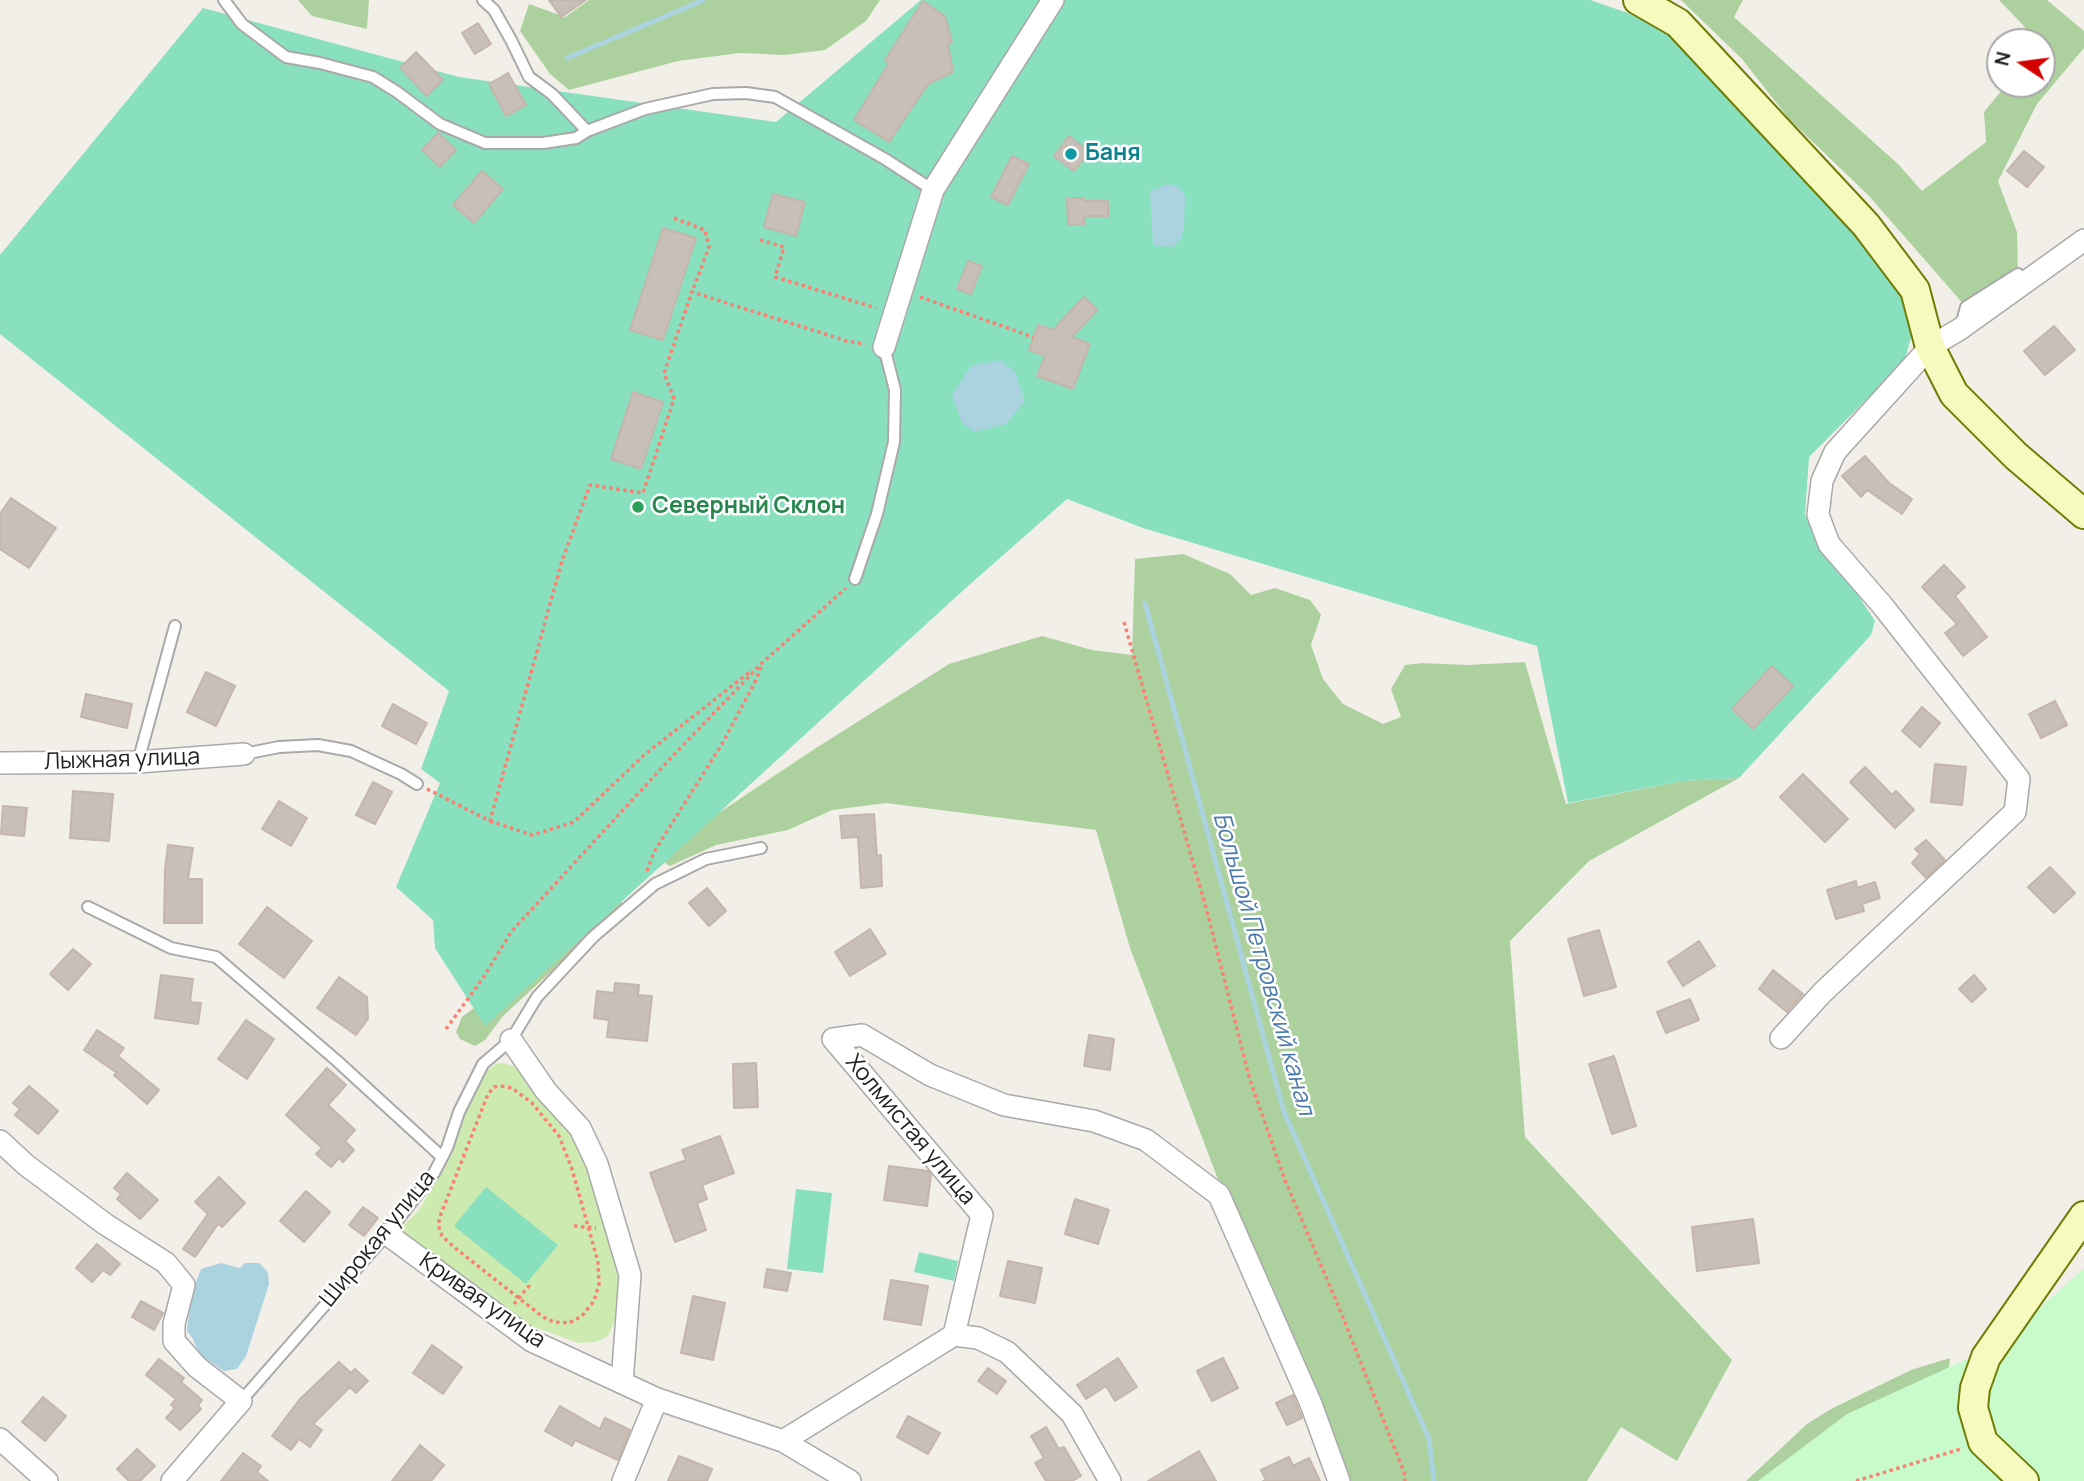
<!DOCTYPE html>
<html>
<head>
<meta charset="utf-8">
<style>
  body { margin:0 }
  #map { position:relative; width:2084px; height:1481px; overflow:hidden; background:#f2efe9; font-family:Manrope,sans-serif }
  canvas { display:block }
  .north { position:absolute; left:1986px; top:28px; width:70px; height:70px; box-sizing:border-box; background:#fff; border:2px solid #a7a7a7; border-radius:50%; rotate:283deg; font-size:19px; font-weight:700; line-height:28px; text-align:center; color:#222 }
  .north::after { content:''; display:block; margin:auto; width:24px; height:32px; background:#d40000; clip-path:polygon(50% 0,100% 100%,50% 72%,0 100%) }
</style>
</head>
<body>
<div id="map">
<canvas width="2084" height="1481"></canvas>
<div class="north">N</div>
</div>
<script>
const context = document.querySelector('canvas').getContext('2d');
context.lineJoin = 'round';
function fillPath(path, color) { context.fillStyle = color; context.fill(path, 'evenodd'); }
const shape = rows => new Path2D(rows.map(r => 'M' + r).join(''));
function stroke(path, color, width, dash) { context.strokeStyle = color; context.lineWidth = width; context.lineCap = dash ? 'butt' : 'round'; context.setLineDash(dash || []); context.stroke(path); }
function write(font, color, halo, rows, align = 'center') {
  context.font = font + ' Manrope,sans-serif'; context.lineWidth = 5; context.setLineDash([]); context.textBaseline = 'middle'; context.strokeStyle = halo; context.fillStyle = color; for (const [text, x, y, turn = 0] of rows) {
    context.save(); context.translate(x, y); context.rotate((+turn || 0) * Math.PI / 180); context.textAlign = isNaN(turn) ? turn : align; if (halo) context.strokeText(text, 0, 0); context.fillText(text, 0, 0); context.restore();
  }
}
fillPath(shape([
  [505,1063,521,1069,578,1132,622,1277,615,1320,608,1336,596,1342,578,1343,527,1324,404,1236,401,1228,419,1210,437,1180,473,1094,485,1073,496,1064]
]), '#cdebb0');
fillPath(shape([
  [298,0,369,0,367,29,312,16],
  [589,0,880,0,866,21,825,50,784,55,740,53,678,61,569,90,550,74,520,31,529,4,565,17],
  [1681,0,1743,0,1734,17,1898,164,1922,191,1986,142,1984,112,2007,84,2042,84,2042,42,2039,42,1999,0,2047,0,2084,31,2084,48,2037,104,1998,181,2017,232,2018,274,1966,307,1869,196,1789,119,1742,59],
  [1183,554,1230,574,1251,595,1275,588,1310,600,1321,615,1311,645,1323,679,1343,704,1383,724,1401,717,1391,689,1405,665,1422,663,1466,665,1525,662,1566,804,1682,781,1739,778,1589,861,1510,941,1525,1137,1732,1360,1677,1461,1621,1427,1587,1481,1341,1481,1238,1232,1130,948,1096,830,886,803,832,810,788,830,716,845,670,866,662,861,669,846,816,748,949,664,1042,636,1092,650,1132,655,1135,559],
  [620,899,623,905,503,1016,485,1040,475,1046,460,1039,456,1032,462,1017],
  [1950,1358,1948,1377,1989,1481,1746,1481,1807,1424,1831,1409,1911,1370]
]), '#add19e');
fillPath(shape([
  [2084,1268,2084,1481,1758,1481,1847,1414,2000,1344]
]), '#c8facc');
fillPath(shape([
  [921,0,1590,0,1628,13,1663,30,1849,226,1905,302,1912,335,1904,362,1809,457,1805,515,1875,621,1871,635,1739,778,1682,781,1568,803,1537,646,1143,528,1067,499,968,586,485,1026,435,948,433,920,396,887,440,783,421,769,449,691,0,334,0,255,203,8,459,77,776,122],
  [486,1187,558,1245,526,1284,454,1226],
  [796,1189,832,1193,823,1273,787,1269],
  [919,1252,958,1261,954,1281,914,1272]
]), '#88e0be');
fillPath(shape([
  [1167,184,1178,186,1185,196,1184,227,1181,238,1173,247,1153,246,1150,191],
  [1001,360,1015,372,1025,401,1006,424,975,432,962,423,952,395,971,366],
  [221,1263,240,1268,245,1263,259,1263,268,1272,269,1284,246,1356,237,1369,224,1371,199,1354,193,1339,187,1331,191,1296,201,1269]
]), '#aad3df');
stroke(shape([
  [567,58,704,0],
  [1145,603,1284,1112,1429,1439,1434,1481]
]), '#aad3df', 5);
const building = shape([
  [549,0,586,0,561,17,549,0],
  [923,1,945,16,952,42,948,44,953,72,928,84,889,142,854,120,889,63,885,60,923,1],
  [478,23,491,44,475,54,462,33,478,23],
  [416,52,443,80,427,96,400,68,416,52],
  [508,73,526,105,506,116,489,84,508,73],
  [438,133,456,150,440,167,422,150,438,133],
  [1069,136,1089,152,1074,171,1054,156,1069,136],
  [2024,151,2044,167,2027,187,2007,171,2024,151],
  [1012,156,1029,164,1008,205,991,197,1012,156],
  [482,171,503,189,474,223,453,205,482,171],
  [773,194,805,202,796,236,764,227,773,194],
  [1067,198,1084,198,1084,201,1108,201,1108,216,1084,216,1084,224,1068,225,1067,198],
  [663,228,696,238,663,340,630,330,663,228],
  [968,261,982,266,971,294,957,289,968,261],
  [1084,297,1097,310,1072,337,1090,344,1073,389,1037,376,1045,356,1029,350,1038,325,1053,330,1084,297],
  [2054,326,2075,350,2045,375,2024,351,2054,326],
  [633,392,663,402,641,469,611,459,633,392],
  [1865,456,1889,483,1912,499,1902,514,1867,490,1861,497,1842,476,1865,456],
  [11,498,56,528,29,568,0,549,0,514,11,498],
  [1944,565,1965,587,1955,596,1987,637,1963,656,1945,633,1957,624,1922,587,1944,565],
  [1772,666,1793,686,1753,729,1732,709,1772,666],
  [206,672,235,686,216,726,187,712,206,672],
  [86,694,132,704,127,728,81,717,86,694],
  [2055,701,2067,725,2041,738,2029,714,2055,701],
  [393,704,427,723,416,744,382,726,393,704],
  [1922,707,1940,723,1920,747,1902,731,1922,707],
  [1935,764,1966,767,1962,805,1931,802,1935,764],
  [1865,767,1892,795,1896,791,1914,810,1895,828,1850,782,1865,767],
  [1803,774,1848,819,1825,842,1780,797,1803,774],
  [373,782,392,792,375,824,356,815,373,782],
  [73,791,113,794,109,841,70,838,73,791],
  [279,801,307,818,291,846,262,829,279,801],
  [3,806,27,808,24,836,1,834,3,806],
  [874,814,877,856,881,855,882,886,861,888,858,837,842,838,840,816,874,814],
  [1926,840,1945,860,1926,878,1912,863,1920,854,1915,849,1926,840],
  [168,845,193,848,188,879,202,879,202,923,164,923,165,870,168,845],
  [2050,867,2075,893,2054,913,2028,887,2050,867],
  [1856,881,1857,888,1875,882,1880,898,1862,904,1864,911,1836,919,1827,890,1856,881],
  [707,888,726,911,709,926,689,903,707,888],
  [267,907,312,941,284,978,239,944,267,907],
  [870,929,886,954,850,976,835,952,870,929],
  [1599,930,1616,987,1584,996,1568,939,1599,930],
  [1699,941,1715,966,1683,986,1668,962,1699,941],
  [73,949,91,964,68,990,50,974,73,949],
  [1773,970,1803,994,1787,1012,1759,989,1773,970],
  [161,975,193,979,190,1002,201,1003,198,1024,155,1018,161,975],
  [1974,975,1986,989,1972,1002,1959,989,1974,975],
  [339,977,367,997,368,1019,356,1035,317,1008,339,977],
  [615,983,639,985,638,995,652,996,647,1041,607,1037,609,1020,594,1018,597,991,614,993,615,983],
  [1690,999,1699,1020,1666,1033,1657,1012,1690,999],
  [246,1020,274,1039,247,1079,218,1059,246,1020],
  [97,1030,124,1048,118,1056,159,1090,147,1104,114,1075,117,1073,84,1050,97,1030],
  [1089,1035,1114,1039,1110,1070,1084,1066,1089,1035],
  [1614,1056,1636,1126,1612,1134,1589,1064,1614,1056],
  [756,1063,758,1107,734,1108,733,1064,756,1063],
  [327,1068,346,1085,328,1105,355,1130,345,1141,354,1150,343,1162,339,1158,331,1167,316,1154,322,1148,286,1115,327,1068],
  [29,1086,58,1111,38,1134,15,1115,20,1109,13,1103,29,1086],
  [720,1136,734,1173,702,1185,707,1199,697,1203,706,1230,675,1242,650,1173,686,1160,682,1150,720,1136],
  [889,1166,928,1171,931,1175,927,1206,884,1200,889,1166],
  [127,1173,158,1200,140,1219,117,1199,121,1194,114,1188,127,1173],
  [219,1177,245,1203,222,1227,218,1224,195,1257,183,1249,208,1214,195,1202,219,1177],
  [306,1191,330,1212,304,1242,280,1221,306,1191],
  [1075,1199,1109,1210,1098,1244,1065,1234,1075,1199],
  [363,1207,378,1218,364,1236,349,1225,363,1207],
  [1753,1219,1759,1263,1697,1271,1692,1227,1753,1219],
  [97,1244,120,1264,110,1275,103,1270,92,1282,76,1268,97,1244],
  [1008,1261,1042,1268,1035,1303,1000,1296,1008,1261],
  [767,1269,791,1273,787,1291,764,1287,767,1269],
  [891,1280,928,1286,921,1325,884,1319,891,1280],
  [693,1296,725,1303,713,1360,681,1353,693,1296],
  [141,1301,163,1313,154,1330,132,1317,141,1301],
  [432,1345,462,1367,443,1394,413,1373,432,1345],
  [1118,1358,1137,1387,1115,1401,1106,1386,1086,1399,1077,1385,1118,1358],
  [1223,1358,1238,1388,1212,1401,1197,1371,1223,1358],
  [159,1359,184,1378,181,1382,202,1400,198,1406,201,1409,180,1430,166,1418,175,1408,171,1405,176,1399,146,1375,159,1359],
  [339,1362,351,1373,355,1369,368,1381,356,1393,350,1387,313,1424,322,1430,310,1447,299,1439,291,1450,272,1436,300,1399,339,1362],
  [988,1368,1006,1381,997,1394,978,1381,988,1368],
  [1293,1395,1302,1418,1287,1425,1276,1403,1293,1395],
  [43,1397,66,1416,45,1441,22,1422,43,1397],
  [560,1406,600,1429,605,1418,630,1430,618,1460,575,1440,572,1446,545,1431,560,1406],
  [908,1416,940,1433,928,1454,897,1437,908,1416],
  [1046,1427,1059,1449,1064,1447,1081,1476,1072,1481,1046,1481,1035,1463,1044,1458,1031,1436,1046,1427],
  [420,1445,444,1465,431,1481,392,1481,420,1445],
  [137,1449,155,1466,140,1481,129,1481,117,1469,137,1449],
  [1199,1451,1216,1481,1148,1481,1199,1451],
  [243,1453,261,1466,257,1472,268,1481,221,1481,243,1453],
  [679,1456,712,1469,707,1481,668,1481,679,1456],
  [1289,1457,1293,1466,1309,1458,1320,1481,1263,1481,1266,1480,1261,1470,1289,1457]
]);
fillPath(building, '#c7bfb8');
stroke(building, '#c4b6ab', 2);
const lane = shape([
  [224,0,242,24,286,57,320,63,373,77,397,92,440,124,485,143,543,143,576,138,587,131,645,109,713,94,746,93,775,97,885,159,933,190],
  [483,0,494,10,511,40,529,77,552,94,587,131],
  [1961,326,1966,307,2018,274],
  [855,579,877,514,894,442,895,390,884,347],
  [244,754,279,747,318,745,351,751,401,774,417,784],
  [138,762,175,626],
  [88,907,171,948,216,957,336,1060,442,1157],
  [241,1401,387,1234,434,1173,447,1148,459,1112,483,1064,511,1040,537,997,593,937,655,884,706,859,761,848]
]);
const street = shape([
  [884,347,933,190,1053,0],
  [0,763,138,762,244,754],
  [1781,1038,1823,992,2015,812,2019,779,1882,605,1829,544,1818,515,1822,481,1835,452,1930,347,1960,329,2084,240],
  [511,1040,546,1091,580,1128,597,1164,630,1275,622,1383],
  [0,1141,26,1165,105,1224,166,1263,184,1285,174,1324,174,1341,197,1367,241,1401,172,1481],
  [387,1234,532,1341,657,1399,783,1441,850,1481],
  [954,1335,978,1338,1007,1352,1072,1414,1110,1481],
  [0,1439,47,1481],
  [783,1441,954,1335,982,1215,833,1039,862,1035,930,1075,1004,1105,1094,1121,1146,1140,1219,1195,1311,1404,1339,1481],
  [623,1481,657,1399]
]);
const secondary = shape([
  [1638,0,1678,23,1866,225,1915,290,1930,347,1954,394,2016,456,2084,514],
  [2024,1481,1983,1442,1973,1408,1975,1388,1986,1357,2084,1216]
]);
stroke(lane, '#a9a9a9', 14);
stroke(street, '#a9a9a9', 24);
stroke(secondary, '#707d05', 32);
stroke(shape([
  [674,218,705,230,709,247,692,292],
  [760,240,784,247,775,277,876,308],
  [920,297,1033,337],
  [1124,622,1205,904,1250,1080,1285,1180,1340,1310,1404,1472,1405,1481],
  [427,789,490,821,562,561,590,485,643,493,674,399,664,373,692,292,847,341,865,344],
  [490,821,532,835,574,822,643,756,752,670],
  [647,871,654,852,722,744,754,684,762,665],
  [446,1029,483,978,511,932,669,760,762,663,846,588],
  [501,1086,512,1088,532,1103,559,1136,572,1169,598,1262,599,1284,594,1301,582,1316,569,1323,554,1322,543,1317,455,1248,442,1236,439,1227,439,1219,488,1094,494,1087,501,1086],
  [574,1226,596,1228],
  [514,1304,529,1286,527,1282],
  [1856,1481,1961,1449]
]), '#fa8072', 3.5, [3.5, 3.5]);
stroke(lane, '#fff', 10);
stroke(street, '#fff', 21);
stroke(secondary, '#f7fabf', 28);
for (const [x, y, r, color] of [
  [1071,154,7,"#0f9aa8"],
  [638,507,7,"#2e9e5b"]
]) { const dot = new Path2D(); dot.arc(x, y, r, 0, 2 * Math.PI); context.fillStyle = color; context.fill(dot); stroke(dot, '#fff', 2.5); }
write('bold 23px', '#0d838f', '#fff', [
  ["Баня",1085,154]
], 'left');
write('bold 23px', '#27864d', '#fff', [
  ["Северный Склон",652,507]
], 'left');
write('23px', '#222', '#fff', [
  ["Лыжная улица",122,760,-2],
  ["Холмистая улица",910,1130,50],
  ["Широкая улица",378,1239,-51],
  ["Кривая улица",482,1301,35]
]);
write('italic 24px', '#4a7aab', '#fff', [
  ["Большой Петровский канал",1263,964,74]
]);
</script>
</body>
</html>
